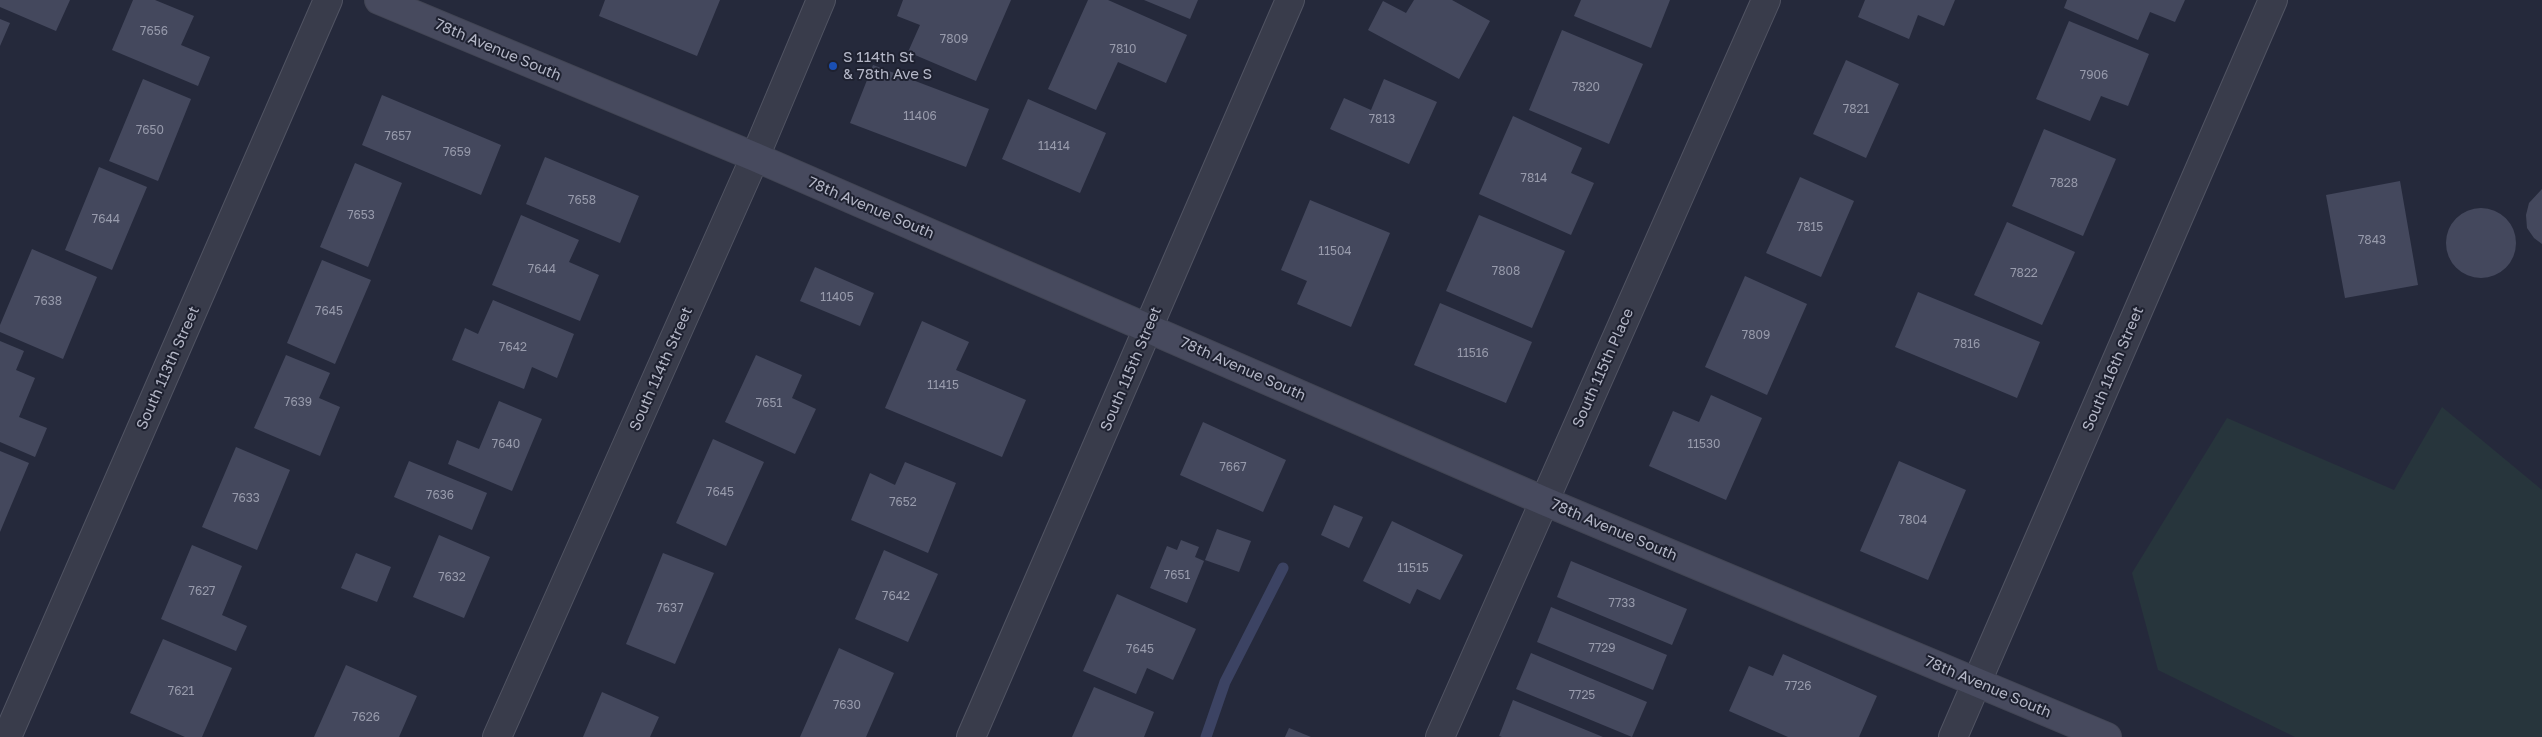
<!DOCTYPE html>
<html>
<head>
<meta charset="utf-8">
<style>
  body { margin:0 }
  canvas { display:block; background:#25293b }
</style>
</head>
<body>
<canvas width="2542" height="737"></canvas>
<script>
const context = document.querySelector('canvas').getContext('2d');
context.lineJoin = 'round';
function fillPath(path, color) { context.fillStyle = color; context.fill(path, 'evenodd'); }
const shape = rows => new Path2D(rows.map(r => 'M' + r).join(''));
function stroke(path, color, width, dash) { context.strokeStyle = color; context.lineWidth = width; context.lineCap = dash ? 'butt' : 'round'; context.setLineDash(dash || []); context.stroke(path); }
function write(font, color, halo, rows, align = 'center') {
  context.font = font + ' "Golos Text",sans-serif'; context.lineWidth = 4; context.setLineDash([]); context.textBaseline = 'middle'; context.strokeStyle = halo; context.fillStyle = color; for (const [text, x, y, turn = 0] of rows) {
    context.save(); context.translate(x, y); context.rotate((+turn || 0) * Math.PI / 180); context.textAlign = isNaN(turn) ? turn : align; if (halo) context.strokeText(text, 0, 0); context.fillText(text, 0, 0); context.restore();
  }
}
fillPath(shape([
  [2442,407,2542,490,2542,737,2295,737,2158,670,2132,573,2227,418,2394,490]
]), '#27353c');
stroke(shape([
  [1206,737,1225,682,1283,568]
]), '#3c4363', 11);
fillPath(shape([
  [0,0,70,0,56,31,0,7],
  [133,0,155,0,194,16,181,45,210,57,198,86,112,50],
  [605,0,720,0,697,56,599,16],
  [903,0,1011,0,976,81,908,52,920,25,897,16],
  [1088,0,1108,0,1187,35,1166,83,1118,62,1096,110,1048,89],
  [1144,0,1198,0,1190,19],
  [1414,0,1452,0,1490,21,1459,79,1368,30,1383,1,1406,13],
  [1581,0,1670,0,1651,48,1574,16],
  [1865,0,1955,0,1944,26,1918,15,1909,39,1858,17],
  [2067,0,2185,0,2175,22,2150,12,2138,40,2064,8],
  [0,19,10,23,0,46],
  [2069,21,2149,54,2128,106,2101,96,2090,121,2036,99],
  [1562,30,1643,64,1609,144,1529,110],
  [1846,60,1899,84,1866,158,1813,134],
  [873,65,989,109,966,167,850,123],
  [143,79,191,99,158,181,109,161],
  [1384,79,1437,102,1409,164,1330,129,1344,98,1371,110],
  [382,95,501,145,481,195,362,145],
  [1028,99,1106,133,1080,193,1002,159],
  [1513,116,1582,148,1571,173,1594,183,1571,235,1479,194],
  [2044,129,2116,159,2083,236,2012,206],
  [545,157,639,196,620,243,526,204],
  [355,163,402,183,368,267,320,247],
  [99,167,147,187,112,270,65,250],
  [1800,177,1854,201,1821,277,1766,253],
  [2400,181,2418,285,2345,298,2326,195],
  [2542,189,2542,244,2534,238,2527,228,2526,215,2529,203],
  [1310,200,1390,233,1351,327,1297,304,1307,281,1281,270],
  '2446 243a35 35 0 1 1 70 0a35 35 0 1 1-70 0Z',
  [521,215,579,240,569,262,599,275,580,321,492,285],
  [1479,215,1565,251,1532,328,1446,291],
  [2007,222,2075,252,2042,325,1974,295],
  [32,249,97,277,63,359,0,332,0,325],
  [322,260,371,280,335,364,287,343],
  [815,267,874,293,860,326,800,301],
  [1745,276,1807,304,1767,395,1705,367],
  [1918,292,2040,342,2017,398,1895,347],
  [493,300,574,334,557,378,532,367,524,389,452,360,465,328,478,334],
  [1440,303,1532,342,1506,403,1414,365],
  [922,321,969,342,956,370,1026,400,1002,457,885,408],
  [0,341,24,351,16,370,35,378,19,417,47,428,35,457,0,442],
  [286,355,330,373,319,398,340,407,320,456,254,428],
  [756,355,802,375,792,398,816,409,795,454,725,422],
  [1711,395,1762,418,1726,500,1649,466,1673,411,1699,422],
  [499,401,542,419,512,491,448,464,457,440,479,449],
  [1203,422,1286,460,1263,512,1180,475],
  [713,439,764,462,726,546,676,523],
  [236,447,290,470,257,550,202,527],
  [0,451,29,463,0,532],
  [409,461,487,493,472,530,394,497],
  [1899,461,1966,490,1928,580,1860,551],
  [905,462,956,483,928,553,851,520,870,473,895,485],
  [1334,505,1363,517,1349,548,1321,535],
  [1392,521,1463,555,1440,600,1417,589,1410,604,1363,581],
  [1217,529,1251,541,1239,572,1205,560],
  [439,535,490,557,464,618,413,597],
  [1181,540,1199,547,1195,557,1204,561,1187,603,1150,588,1167,546,1177,550],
  [192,545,242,566,222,615,247,626,236,651,161,619],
  [884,550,938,574,908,642,855,619],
  [356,553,391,567,377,602,341,588],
  [663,553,714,573,675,664,626,644],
  [1571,561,1687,609,1672,645,1557,597],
  [1117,594,1196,629,1173,680,1147,668,1136,694,1083,671],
  [1551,607,1667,655,1653,690,1537,642],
  [163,639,232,668,202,737,185,737,130,713],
  [839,648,894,673,866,737,800,737],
  [1531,653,1647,702,1632,737,1516,689],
  [1783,654,1877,696,1859,737,1788,737,1729,711,1749,666,1773,676],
  [346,665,417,696,399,737,314,737],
  [1094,687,1154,712,1144,737,1072,737],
  [602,692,659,717,650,737,583,737],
  [1513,700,1603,737,1502,737,1499,736],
  [1289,728,1311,737,1285,737]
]), '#44485d');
const street = shape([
  [7,737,328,0],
  [497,737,755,157,821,0],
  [971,737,1290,0],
  [1440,737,1766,0],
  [1953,737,2273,0]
]);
const secondary = shape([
  [379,0,755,157,1544,501,2107,737]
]);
stroke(street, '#515463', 30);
stroke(secondary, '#424554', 30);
stroke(street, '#393c4b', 28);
stroke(secondary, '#474a5e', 28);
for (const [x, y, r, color] of [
  [833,66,5,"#1a4fb4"]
]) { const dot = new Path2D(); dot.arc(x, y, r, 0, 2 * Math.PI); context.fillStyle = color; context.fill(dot); stroke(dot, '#1e2130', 2); }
write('12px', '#989bac', null, [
  ["7656",154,31],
  ["7809",954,39],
  ["7810",1123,49],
  ["7906",2094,75],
  ["7820",1586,87],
  ["7821",1856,109],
  ["11406",920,116],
  ["7813",1382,119],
  ["7650",150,130],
  ["7657",398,136],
  ["11414",1054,146],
  ["7659",457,152],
  ["7814",1534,178],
  ["7828",2064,183],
  ["7658",582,200],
  ["7653",361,215],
  ["7644",106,219],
  ["7815",1810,227],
  ["7843",2372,240],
  ["11504",1335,251],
  ["7644",542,269],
  ["7808",1506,271],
  ["7822",2024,273],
  ["11405",837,297],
  ["7638",48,301],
  ["7645",329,311],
  ["7809",1756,335],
  ["7816",1967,344],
  ["7642",513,347],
  ["11516",1473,353],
  ["11415",943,385],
  ["7639",298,402],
  ["7651",769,403],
  ["7640",506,444],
  ["11530",1704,444],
  ["7667",1233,467],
  ["7645",720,492],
  ["7636",440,495],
  ["7633",246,498],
  ["7652",903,502],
  ["7804",1913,520],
  ["11515",1413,568],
  ["7651",1177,575],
  ["7632",452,577],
  ["7627",202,591],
  ["7642",896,596],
  ["7733",1622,603],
  ["7637",670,608],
  ["7729",1602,648],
  ["7645",1140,649],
  ["7726",1798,686],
  ["7621",181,691],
  ["7725",1582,695],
  ["7630",847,705],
  ["7626",366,717]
]);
write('15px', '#b4b7c7', '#1e2130', [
  ["78th Avenue South",498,50,23],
  ["78th Avenue South",871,208,23],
  ["South 113th Street",168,368,-66],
  ["South 115th Place",1603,368,-66],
  ["South 114th Street",661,369,-66],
  ["South 115th Street",1131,369,-67],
  ["78th Avenue South",1243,369,24],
  ["South 116th Street",2113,369,-67],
  ["78th Avenue South",1614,530,23],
  ["78th Avenue South",1988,687,23]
]);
write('15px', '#b4b7c7', '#1e2130', [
  ["S 114th St",843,57],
  ["& 78th Ave S",843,74]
], 'left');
</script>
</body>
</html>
